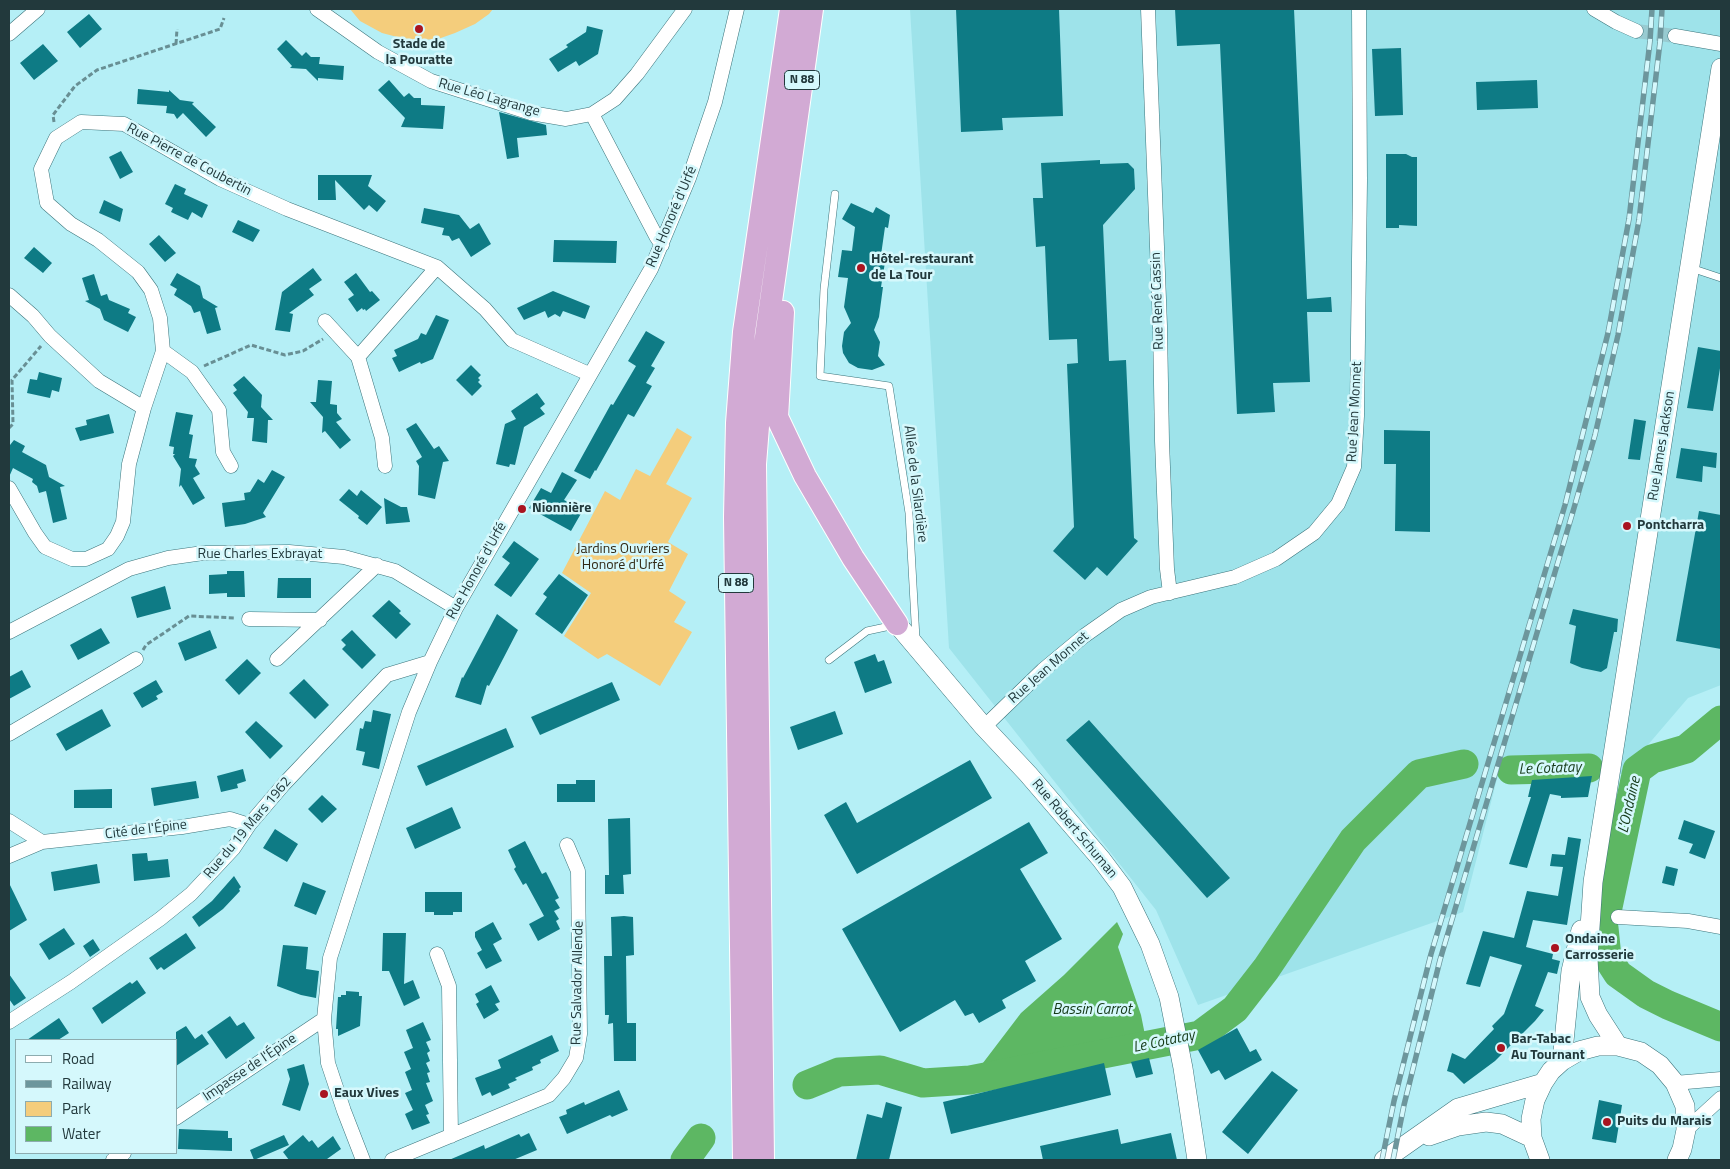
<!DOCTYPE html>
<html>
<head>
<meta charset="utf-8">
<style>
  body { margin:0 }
  #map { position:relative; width:1730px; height:1169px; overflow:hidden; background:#b5eff6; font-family:"Titillium Web",sans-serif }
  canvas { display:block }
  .frame { position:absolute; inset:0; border:10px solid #22393c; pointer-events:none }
  .legend { position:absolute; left:15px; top:1039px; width:162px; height:115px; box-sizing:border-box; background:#d5f8fc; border:1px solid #8dacaf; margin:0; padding:6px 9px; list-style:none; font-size:15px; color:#22393c }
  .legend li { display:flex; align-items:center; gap:10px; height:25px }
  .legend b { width:25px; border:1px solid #8dacaf }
</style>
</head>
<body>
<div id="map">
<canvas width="1730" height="1169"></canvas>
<div class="frame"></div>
<ul class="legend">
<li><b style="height:6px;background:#fff"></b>Road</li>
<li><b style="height:6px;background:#6d969c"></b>Railway</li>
<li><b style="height:14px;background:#f4cd7c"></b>Park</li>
<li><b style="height:14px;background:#5db763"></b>Water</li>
</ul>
</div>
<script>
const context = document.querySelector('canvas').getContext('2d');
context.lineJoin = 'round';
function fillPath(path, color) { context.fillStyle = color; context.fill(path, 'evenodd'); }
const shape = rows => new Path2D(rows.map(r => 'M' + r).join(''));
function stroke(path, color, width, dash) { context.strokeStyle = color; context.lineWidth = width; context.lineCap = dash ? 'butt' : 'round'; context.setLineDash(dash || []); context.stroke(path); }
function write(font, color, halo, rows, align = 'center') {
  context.font = font + ' "Titillium Web",sans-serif'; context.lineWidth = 5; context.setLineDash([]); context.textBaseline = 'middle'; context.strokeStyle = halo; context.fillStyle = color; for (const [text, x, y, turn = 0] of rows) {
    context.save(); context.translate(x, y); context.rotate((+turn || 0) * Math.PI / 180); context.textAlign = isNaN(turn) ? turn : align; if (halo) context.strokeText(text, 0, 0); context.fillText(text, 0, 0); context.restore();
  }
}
fillPath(shape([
  [910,9,1721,9,1721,685,1688,698,1623,774,1498,775,1463,912,1198,1005,1156,910,949,648]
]), '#9ee3ea');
fillPath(shape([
  [350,9,493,9,489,14,475,24,455,33,438,39,419,40,401,38,382,33,360,21],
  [677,428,692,437,666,484,692,498,668,542,688,554,669,591,686,602,674,622,692,632,660,686,607,654,598,659,564,636,591,593,562,573,605,491,620,500,636,469,650,476]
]), '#f4cd7c');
fillPath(shape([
  [1117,922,1123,934,1118,947,1141,1015,1147,1045,970,1080,1021,1013,1064,975]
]), '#5db763');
stroke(shape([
  [1511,770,1589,768],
  [1608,907,1637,770,1652,759,1686,749,1721,720],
  [1604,928,1607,957,1618,974,1646,994,1668,1005,1721,1027],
  [807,1085,839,1072,880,1070,923,1083,970,1080,1200,1035,1235,1009,1266,969,1353,840,1419,774,1464,764],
  [685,1160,701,1138]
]), '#5db763', 29);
fillPath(shape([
  [956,9,1059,9,1063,116,1002,118,1003,130,961,132],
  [1175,9,1294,9,1307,299,1331,297,1332,312,1307,312,1310,382,1273,383,1275,412,1237,414,1220,44,1177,46],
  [89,14,102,29,80,48,67,32],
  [587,26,603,30,598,54,579,66,576,61,558,72,549,59,568,47,566,45,586,32],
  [286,40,302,56,306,52,311,57,320,57,319,64,344,66,343,80,318,78,318,81,306,69,290,68,292,66,277,49],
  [43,44,58,61,34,80,20,63],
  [1401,48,1403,115,1375,116,1372,49],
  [389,80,404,97,409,93,414,98,421,98,421,105,445,106,443,129,401,127,405,118,378,90],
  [1537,80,1538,108,1477,110,1476,82],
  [138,89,169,92,169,90,180,100,194,102,192,104,216,127,206,137,183,113,177,119,174,114,166,113,167,106,137,104],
  [499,112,546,125,547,135,517,138,519,157,507,159],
  [121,151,133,172,120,179,109,157],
  [1386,154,1406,154,1412,157,1417,157,1417,226,1399,225,1399,228,1386,228],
  [1100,160,1100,164,1128,163,1134,169,1135,189,1103,225,1109,361,1126,360,1134,538,1138,541,1107,576,1097,567,1085,580,1053,551,1074,527,1067,364,1078,363,1077,339,1049,340,1045,246,1036,247,1033,198,1043,198,1041,163],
  [318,175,372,175,368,186,386,201,377,212,369,205,364,210,335,180,336,200,318,200],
  [175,184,186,189,184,194,208,205,202,218,192,212,188,220,171,212,173,208,165,204],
  [104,200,123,209,120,222,99,213],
  [851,203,873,213,876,207,890,215,888,228,885,227,881,255,886,256,881,287,883,287,879,317,874,330,880,342,878,356,885,365,872,370,858,368,849,363,843,353,842,346,844,332,851,323,844,307,848,278,838,277,842,250,852,251,855,227,842,219],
  [424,208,459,215,470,229,479,223,491,244,471,257,459,238,452,241,449,236,442,235,444,228,421,223],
  [238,220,260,230,253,242,232,232],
  [159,235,176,253,165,262,149,244],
  [554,240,617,241,616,263,553,262],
  [34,247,52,263,43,273,24,258],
  [313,268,322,280,309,289,314,295,289,313,293,314,290,332,275,330,282,292],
  [177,273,200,286,203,298,218,307,215,308,221,330,207,334,200,311,194,313,191,306,174,295,177,289,170,285],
  [356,273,370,292,372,291,380,300,366,311,365,309,363,310,362,308,357,312,348,299,354,295,344,282],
  [94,274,101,296,107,294,109,300,130,309,128,313,136,317,128,332,104,320,100,309,85,301,89,300,82,278],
  [553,291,590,306,585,319,563,311,560,317,555,314,548,318,545,311,524,320,517,308],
  [436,315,449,320,433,359,421,364,420,362,399,372,392,358,397,356,394,350,418,339,421,333,426,335],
  [646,331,665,342,651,366,655,368,646,383,652,386,634,417,628,414,596,471,595,470,590,479,574,471,611,404,613,405,636,366,628,361],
  [1698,347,1721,351,1721,362,1713,411,1687,408],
  [471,365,481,375,478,378,480,380,478,382,482,386,472,396,456,380],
  [39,372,62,378,59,392,52,390,50,398,27,393,30,379,37,380],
  [244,376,262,395,261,407,273,420,268,420,267,443,252,441,254,418,247,418,248,412,233,393,237,390,233,385],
  [318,380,332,381,330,404,337,405,337,413,342,419,336,422,351,440,340,449,325,431,322,433,323,417,310,402,316,402],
  [537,393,545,404,540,408,545,414,524,427,515,465,510,464,509,467,496,464,505,424,516,419,511,411],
  [176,412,193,415,189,434,193,435,189,458,197,459,195,466,200,474,193,478,205,498,193,505,181,485,179,487,181,469,173,456,175,454,173,454,174,447,169,446],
  [109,414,114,433,80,441,75,428,87,425,86,420],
  [1634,419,1646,421,1640,460,1628,459],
  [416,423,434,449,439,446,449,461,443,462,435,499,418,495,419,466,416,461,422,457,406,429],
  [1384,430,1430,431,1430,532,1395,531,1396,464,1384,464],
  [14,440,25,446,22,452,46,465,49,477,65,486,60,487,67,519,53,523,46,491,39,493,37,486,32,482,33,479,13,468,9,477,9,444,10,445],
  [1681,448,1717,453,1716,468,1703,466,1702,482,1676,478],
  [272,470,285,477,263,513,266,517,245,524,225,527,222,503,245,500,244,493,250,492,258,479,264,483],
  [562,472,577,480,564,500,583,510,571,531,529,508,541,488,551,493],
  [349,489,357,496,361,490,382,507,367,525,358,518,359,516,339,500],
  [384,498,401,507,407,507,410,522,386,524],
  [1699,511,1721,515,1721,649,1676,641],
  [514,541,539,559,511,597,494,585,510,563,502,557],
  [227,571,244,571,245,597,227,597,227,593,209,594,209,575,227,574],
  [559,574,588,595,562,634,535,614,547,597,543,594],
  [278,578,311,578,311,598,277,598],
  [165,586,171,609,137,618,131,597],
  [389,600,401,611,399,613,411,624,396,639,372,616],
  [1573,609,1618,619,1617,632,1614,632,1607,668,1601,672,1582,668,1570,663,1576,626,1569,624],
  [497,614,518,630,489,686,487,685,481,705,455,697,462,677,463,678],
  [101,628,110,643,78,660,70,645],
  [210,630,217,648,185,661,178,643],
  [352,630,376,655,362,669,342,649,346,645,341,640],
  [875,654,878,662,884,660,892,683,865,693,854,662],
  [247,659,261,673,239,695,225,680],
  [22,670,31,687,9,699,9,677],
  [304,679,329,705,315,719,289,693],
  [156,680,163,692,156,696,158,699,142,708,133,693],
  [612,682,620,700,540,735,531,717],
  [102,709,111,726,66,751,56,734],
  [373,710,391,714,379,769,362,765,365,752,356,750,360,728,363,729,365,721,371,722],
  [835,711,843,734,798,750,790,727],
  [1089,720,1230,878,1207,898,1066,740],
  [256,721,283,746,270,759,245,732],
  [506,728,514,747,426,786,417,766],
  [970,760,992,798,857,874,824,815,846,802,857,823],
  [243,769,246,781,237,784,238,788,221,792,217,776],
  [1592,776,1588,797,1561,798,1561,796,1550,794,1527,868,1509,864,1531,797,1528,797,1532,780],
  [576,780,595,780,595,802,557,802,557,784,576,784],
  [196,781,199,798,154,806,151,788],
  [112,789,112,808,74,808,74,790],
  [322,795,337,809,322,823,308,809],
  [452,807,461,828,415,849,406,828],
  [630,818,631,874,623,875,624,894,605,894,605,875,609,875,608,819],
  [1684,820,1715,831,1705,859,1689,853,1693,844,1678,839],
  [1029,822,1048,853,1020,869,1062,939,1025,961,1036,981,1002,1000,1006,1008,979,1023,973,1013,965,1016,955,1000,900,1032,842,929],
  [275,829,298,844,287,862,263,848],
  [1568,837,1581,839,1567,925,1533,920,1526,947,1553,954,1552,959,1560,961,1557,974,1548,972,1535,1006,1544,1010,1535,1021,1495,1061,1464,1084,1453,1073,1447,1071,1452,1053,1465,1059,1494,1029,1492,1026,1504,1014,1522,965,1490,956,1480,987,1466,984,1483,931,1514,938,1527,891,1558,896,1563,867,1550,866,1552,854,1565,855],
  [525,841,542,874,546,872,559,898,555,900,560,908,554,911,559,919,556,921,560,929,538,941,529,924,544,916,526,883,523,885,514,869,516,867,508,850],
  [147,853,148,861,168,859,170,877,134,881,132,854],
  [97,864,100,883,54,891,51,872],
  [1666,866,1678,869,1674,886,1662,883],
  [234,876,241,887,239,889,240,891,223,909,199,927,192,917,212,901],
  [303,882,326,891,316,915,294,906],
  [9,883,27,920,9,931],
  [425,892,462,892,462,912,453,912,453,915,434,915,434,912,425,912],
  [624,916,633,917,634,955,626,956,627,1023,636,1023,636,1061,614,1061,613,1023,608,1024,609,1015,605,1015,604,956,612,956,611,917],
  [493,922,502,939,493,944,502,961,486,969,477,953,482,950,475,937,475,932],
  [64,928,75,944,49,960,39,944],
  [186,933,196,948,164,970,161,967,157,970,149,958],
  [383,933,406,933,404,984,413,980,420,998,404,1006,389,971,382,971],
  [93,939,100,950,90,957,83,946],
  [283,945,308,947,306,969,319,971,316,998,301,995,277,986],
  [9,974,26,998,14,1006,9,999],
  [137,980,146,993,102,1024,92,1008,130,982,132,984],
  [491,985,500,1002,495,1004,499,1010,484,1019,476,1004,479,1002,475,994],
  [346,991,359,992,359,996,362,996,360,1026,338,1036,338,1029,336,1029,338,997,341,997,341,995,346,995],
  [230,1016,237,1026,244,1022,255,1038,226,1059,207,1032],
  [59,1018,69,1033,58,1040,27,1040],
  [423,1022,431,1040,426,1042,430,1051,427,1053,430,1061,426,1063,430,1072,427,1073,430,1082,426,1083,433,1101,425,1105,429,1114,426,1115,430,1123,412,1130,405,1114,413,1110,405,1093,412,1090,405,1072,411,1069,404,1052,413,1048,406,1030],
  [186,1026,195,1039,202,1034,209,1044,176,1066,176,1032],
  [1237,1028,1250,1052,1256,1049,1262,1060,1225,1080,1219,1070,1211,1074,1198,1050],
  [552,1035,559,1051,540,1060,541,1063,532,1067,533,1070,515,1078,517,1080,508,1084,510,1088,492,1096,490,1092,482,1096,475,1078,501,1068,498,1060],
  [1149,1058,1153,1074,1136,1078,1131,1062],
  [1104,1063,1111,1095,951,1134,943,1102],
  [304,1064,309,1084,300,1111,282,1105,290,1079,287,1069],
  [1272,1071,1298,1090,1248,1154,1222,1132],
  [619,1090,628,1110,612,1117,610,1115,567,1134,559,1117,567,1114,566,1110,584,1102,585,1105],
  [1599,1100,1622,1105,1616,1143,1592,1139],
  [886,1102,902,1107,889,1160,856,1160,867,1114,882,1118],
  [179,1129,228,1131,228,1138,232,1138,232,1151,178,1149],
  [1118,1129,1121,1144,1171,1133,1177,1160,1043,1160,1040,1146],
  [529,1133,537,1150,513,1160,449,1160,484,1145,485,1149,519,1134,521,1137],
  [284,1135,289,1145,254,1160,250,1150],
  [303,1135,309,1142,312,1140,318,1148,333,1136,341,1149,327,1159,328,1160,289,1160,283,1152]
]), '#0e7b85');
stroke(shape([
  [1636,31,1675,36]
]), '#98cbd1', 14, [14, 7]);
const service = shape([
  [835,194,824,289,820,376,889,386,909,513,916,639],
  [1691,268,1721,278],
  [829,660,867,631,895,625]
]);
const minor = shape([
  [317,9,378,52,431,81,531,113,566,119,592,114,615,99,637,74,685,9],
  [1148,9,1160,326,1162,441,1167,569,1170,593],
  [1594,9,1616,22,1636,31],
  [9,34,38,9],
  [1675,36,1721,44],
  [592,114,656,236,662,245],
  [9,295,33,316,50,336,99,381,144,408],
  [325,321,358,357],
  [163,351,192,372,219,410,223,452,231,466],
  [385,466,382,438,358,357,437,267],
  [9,488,35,533,45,547,72,559,86,559,108,549,117,536,123,522,129,464,144,408,163,351,160,318,151,290,138,272,98,240,71,224,47,203,41,169,56,138,81,122,124,124,220,179,287,209,437,267,485,309,512,340,589,374],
  [249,619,320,620],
  [9,632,129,569,168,558,203,553,289,552,344,557,395,571,456,608],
  [277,659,377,565],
  [984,727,1043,670,1084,636,1121,610,1151,597,1235,577,1276,559,1314,533,1338,504,1354,467,1357,416,1360,181,1359,9],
  [9,734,136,659],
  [9,821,42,842,182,827,230,819,249,825],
  [9,856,42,842],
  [1618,917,1688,921,1721,927],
  [437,954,449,986,451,1136],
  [9,1022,71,982,160,919,191,894,233,849,249,825,284,784,387,675,430,662],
  [1675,1083,1721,1079],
  [176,1118,324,1019],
  [1686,1130,1721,1098],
  [113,1160,124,1153],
  [363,1160,344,1111,328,1063,324,1019,330,958,409,712,430,662,456,608,651,269,689,178,715,102,737,9],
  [392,1160,549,1095,564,1078,576,1058,580,1034,578,871,567,845]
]);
const secondary = shape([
  [897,624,984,727,1028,774,1101,859,1122,887,1150,944,1169,997,1183,1068,1197,1160],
  [1618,1046,1598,1015,1590,997,1588,958,1593,882,1721,68],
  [1562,1061,1571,971,1581,930],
  [1429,1136,1458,1126,1486,1122,1502,1124,1532,1138],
  [1384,1160,1458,1108,1543,1083],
  [1540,1160,1532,1138,1531,1119,1535,1100,1543,1083,1551,1071,1562,1061,1579,1051,1598,1046,1618,1046,1641,1052,1660,1065,1675,1083,1685,1106,1686,1130,1682,1149,1677,1160]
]);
const trunk = shape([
  [783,312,777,417,805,476,853,558,897,624],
  [744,1160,735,517,737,423,744,332,791,9],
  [763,1160,755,464,764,351,812,9]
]);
stroke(service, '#3c747b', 8);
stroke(minor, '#3c747b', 15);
stroke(secondary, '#3c747b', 20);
stroke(trunk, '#fff', 24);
stroke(shape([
  [176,44,177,29],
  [54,122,53,115,75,86,97,70,220,29,224,18],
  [204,366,251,345,285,355,303,351,323,339],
  [9,428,13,424,12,380,41,346],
  [143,650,146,645,189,616,236,618]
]), '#688f94', 3, [5, 2.5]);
stroke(service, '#fff', 7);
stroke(minor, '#fff', 14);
stroke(secondary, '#fff', 19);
stroke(trunk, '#d2aad4', 22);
const rail = shape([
  [1382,1160,1394,1101,1431,954,1565,505,1608,333,1629,219,1650,41,1652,9],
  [1393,1160,1404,1105,1440,960,1574,508,1595,435,1618,335,1639,220,1660,42,1662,9]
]);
stroke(rail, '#6d969c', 5.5);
stroke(rail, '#d5f8fc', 4, [11]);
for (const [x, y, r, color] of [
  [419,29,5,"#a91420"],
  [861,268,5,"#a91420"],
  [522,509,5,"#a91420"],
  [1627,526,5,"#a91420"],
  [1555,948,5,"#a91420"],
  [1501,1048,5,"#a91420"],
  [324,1094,5,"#a91420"],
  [1607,1122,5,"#a91420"]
]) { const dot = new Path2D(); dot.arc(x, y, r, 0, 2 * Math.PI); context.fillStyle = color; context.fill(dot); stroke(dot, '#d5f8fc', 2); }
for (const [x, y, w] of [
  [802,80,35],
  [736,583,35]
]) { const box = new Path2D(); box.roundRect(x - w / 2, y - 9.5, w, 19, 4); context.fillStyle = '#d5f8fc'; context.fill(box); stroke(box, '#22393c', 1); }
write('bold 12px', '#22393c', null, [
  ["N 88",802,80],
  ["N 88",736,583]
]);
write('bold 14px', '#22393c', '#d5f8fc', [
  ["Stade de",419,45,"center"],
  ["la Pouratte",419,61,"center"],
  ["Hôtel-restaurant",871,260],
  ["de La Tour",871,276],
  ["Nionnière",532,509],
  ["Pontcharra",1637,526],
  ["Ondaine",1565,940],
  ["Carrosserie",1565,956],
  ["Bar-Tabac",1511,1040],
  ["Au Tournant",1511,1056],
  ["Eaux Vives",334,1094],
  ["Puits du Marais",1617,1122]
], 'left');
write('14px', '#22393c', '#d5f8fc', [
  ["Rue Léo Lagrange",489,98,16],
  ["Rue Pierre de Coubertin",189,160,28],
  ["Rue Honoré d'Urfé",672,217,-67],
  ["Rue René Cassin",1158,301,-92],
  ["Rue Jean Monnet",1355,412,-87],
  ["Rue James Jackson",1662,446,-81],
  ["Allée de la Silardière",915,484,83],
  ["Rue Charles Exbrayat",260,555],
  ["Rue Honoré d'Urfé",477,571,-61],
  ["Rue Jean Monnet",1049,668,-41],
  ["Rue du 19 Mars 1962",248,828,-50],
  ["Rue Robert Schuman",1074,829,50],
  ["Cité de l'Épine",146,830,-7],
  ["Rue Salvador Allende",578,983,-89],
  ["Impasse de l'Épine",250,1068,-34]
]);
write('14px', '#322915', '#d5f8fc', [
  ["Jardins Ouvriers",623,550],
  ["Honoré d'Urfé",623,566]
]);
write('italic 15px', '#143816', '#d5f8fc', [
  ["Le Cotatay",1550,769,-2],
  ["L'Ondaine",1630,805,-77],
  ["Bassin Carrot",1092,1010],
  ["Le Cotatay",1164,1042,-12]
]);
</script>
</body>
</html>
